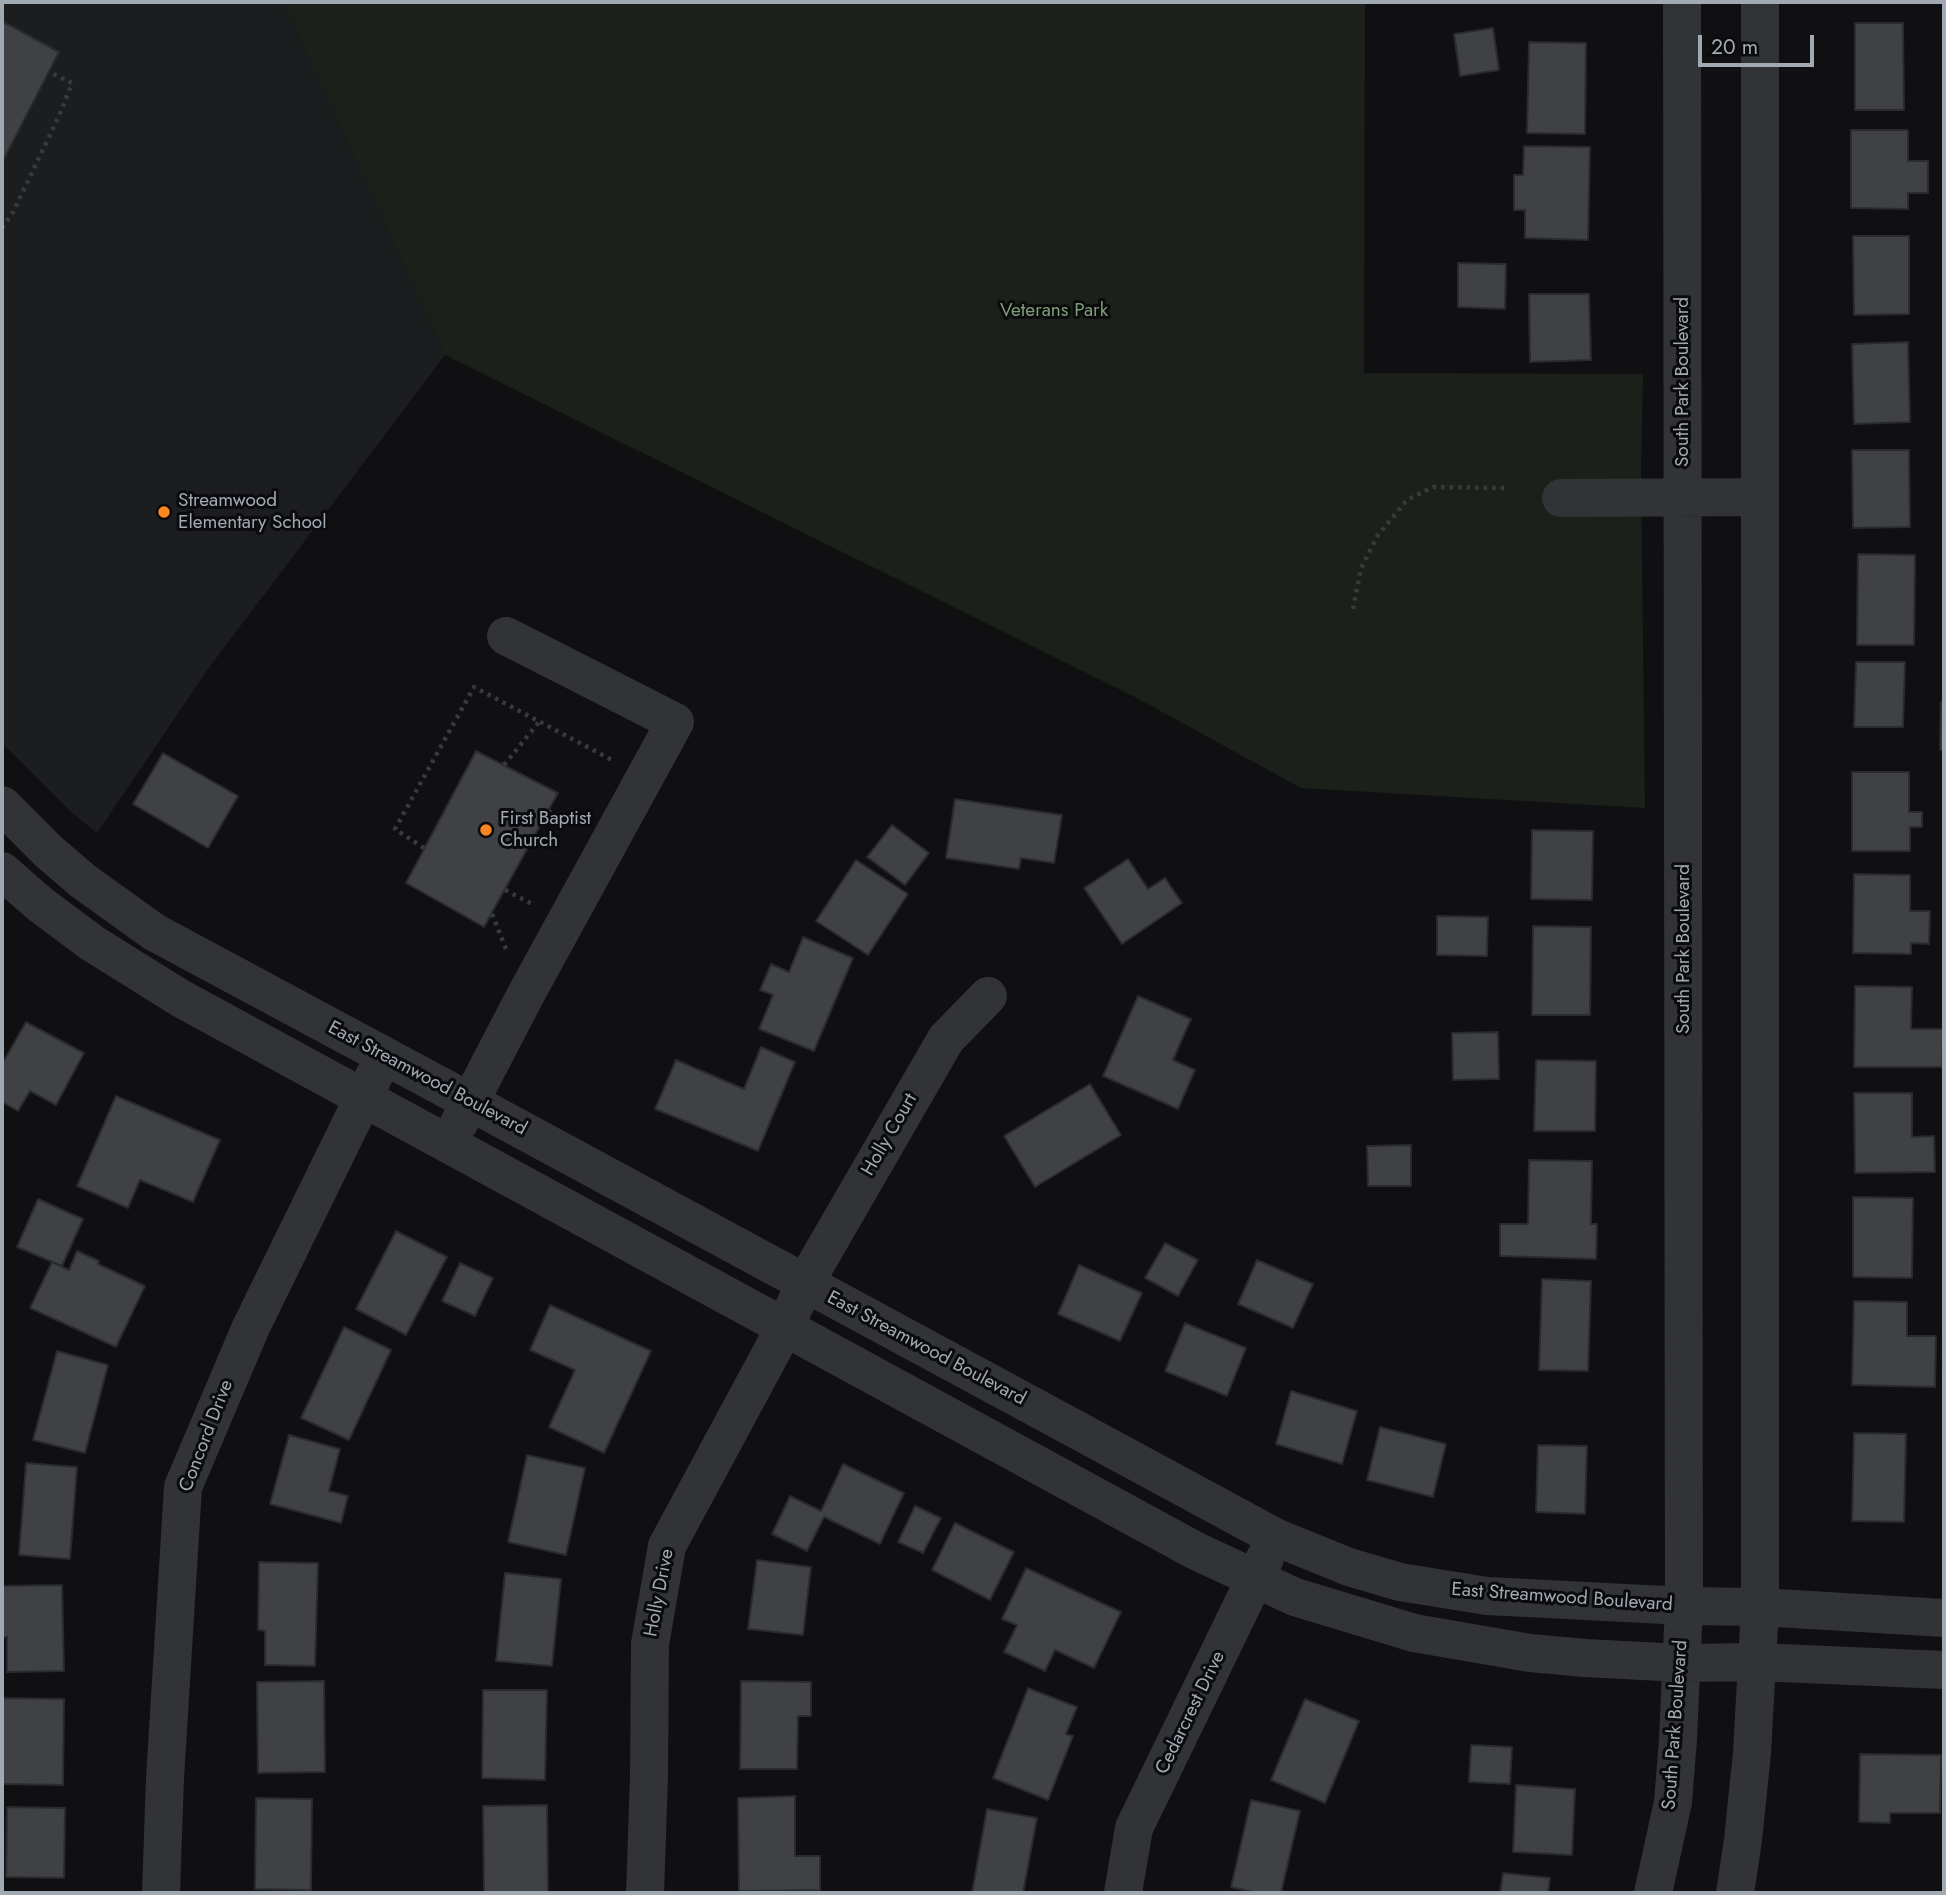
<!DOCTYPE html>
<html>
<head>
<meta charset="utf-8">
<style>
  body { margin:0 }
  #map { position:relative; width:1946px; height:1895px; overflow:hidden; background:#101012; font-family:Jost,sans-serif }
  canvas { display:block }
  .frame { position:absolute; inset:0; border:4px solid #a1aab3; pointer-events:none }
  .scale { position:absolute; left:1698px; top:35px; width:116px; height:32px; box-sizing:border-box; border:4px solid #a1aab3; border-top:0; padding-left:9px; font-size:21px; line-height:24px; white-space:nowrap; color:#a1aab3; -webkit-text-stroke:5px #0b0b0d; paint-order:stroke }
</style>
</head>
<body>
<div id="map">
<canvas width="1946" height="1895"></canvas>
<div class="frame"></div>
<div class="scale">20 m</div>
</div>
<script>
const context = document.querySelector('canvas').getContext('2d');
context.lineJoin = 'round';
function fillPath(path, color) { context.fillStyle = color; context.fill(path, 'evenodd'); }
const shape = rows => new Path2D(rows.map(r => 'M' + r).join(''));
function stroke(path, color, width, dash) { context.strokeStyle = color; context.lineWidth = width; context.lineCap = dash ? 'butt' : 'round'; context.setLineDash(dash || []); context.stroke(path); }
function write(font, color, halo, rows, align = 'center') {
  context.font = font + ' Jost,sans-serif'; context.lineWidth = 6; context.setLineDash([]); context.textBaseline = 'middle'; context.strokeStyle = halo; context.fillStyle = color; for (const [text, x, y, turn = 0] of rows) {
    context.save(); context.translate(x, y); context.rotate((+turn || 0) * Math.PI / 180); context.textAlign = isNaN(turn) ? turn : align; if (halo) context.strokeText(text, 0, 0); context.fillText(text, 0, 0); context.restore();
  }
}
fillPath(shape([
  [2,2,283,2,445,355,208,669,97,833,69,810,2,743]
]), '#1c1d1f');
fillPath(shape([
  [283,2,1365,2,1364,373,1643,374,1641,475,1645,808,1301,788,1135,697,445,355]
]), '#1b211a');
const building = shape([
  [2,21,59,52,2,163,2,21],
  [1855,23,1903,23,1904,110,1855,110,1855,23],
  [1493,28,1499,70,1460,76,1454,34,1493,28],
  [1529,42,1586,43,1585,134,1527,133,1529,42],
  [1851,130,1908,130,1908,161,1928,161,1928,193,1908,193,1908,209,1851,208,1851,130],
  [1524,146,1590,147,1588,240,1525,238,1525,210,1514,210,1514,175,1523,175,1524,146],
  [1853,236,1909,236,1909,314,1854,315,1853,236],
  [1458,263,1506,264,1505,309,1458,307,1458,263],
  [1529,294,1589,294,1591,360,1530,362,1529,294],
  [1908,342,1910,422,1854,424,1852,344,1908,342],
  [1852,450,1909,450,1910,527,1853,528,1852,450],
  [1858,554,1915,555,1914,645,1857,645,1858,554],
  [1856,662,1905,662,1903,727,1854,727,1856,662],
  [1941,702,1944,702,1944,750,1940,750,1941,702],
  [476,751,558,793,484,927,406,883,476,751],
  [163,753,238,796,208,848,133,804,163,753],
  [1852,772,1909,772,1909,812,1922,812,1922,827,1910,827,1910,851,1852,851,1852,772],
  [955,799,1062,815,1054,863,1021,858,1019,869,946,858,955,799],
  [892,825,929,853,905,885,867,857,892,825],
  [1532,830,1593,831,1592,900,1531,899,1532,830],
  [1128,859,1148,889,1165,878,1182,903,1122,944,1084,888,1128,859],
  [856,860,908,894,868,955,816,921,856,860],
  [1854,874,1910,875,1910,911,1930,911,1929,944,1911,943,1911,954,1853,953,1854,874],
  [1437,916,1488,917,1487,956,1437,955,1437,916],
  [1533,926,1591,927,1590,1015,1532,1015,1533,926],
  [803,937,853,958,814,1051,759,1029,773,995,760,990,771,964,789,972,803,937],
  [1855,986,1912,987,1911,1029,1943,1029,1942,1067,1854,1067,1855,986],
  [1138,996,1191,1019,1173,1060,1195,1070,1178,1109,1103,1076,1138,996],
  [26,1022,84,1053,56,1105,30,1091,18,1111,2,1102,2,1064,26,1022],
  [1498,1032,1499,1079,1453,1080,1452,1033,1498,1032],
  [761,1047,795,1062,758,1151,655,1109,676,1060,744,1089,761,1047],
  [1536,1060,1596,1061,1595,1131,1534,1131,1536,1060],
  [1090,1084,1121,1135,1035,1187,1004,1136,1090,1084],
  [1854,1093,1912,1093,1912,1137,1934,1136,1935,1172,1855,1173,1854,1093],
  [116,1096,220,1140,193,1202,140,1180,128,1208,77,1186,116,1096],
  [1411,1145,1411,1186,1368,1186,1367,1146,1411,1145],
  [1529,1160,1592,1161,1591,1224,1597,1224,1596,1259,1500,1256,1500,1224,1528,1224,1529,1160],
  [1853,1197,1913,1198,1912,1278,1853,1277,1853,1197],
  [38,1199,83,1219,62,1266,17,1247,38,1199],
  [396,1231,447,1257,406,1335,356,1309,396,1231],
  [1165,1243,1198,1260,1178,1296,1145,1278,1165,1243],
  [77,1251,99,1261,98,1264,145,1286,116,1347,30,1308,52,1262,69,1270,77,1251],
  [1257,1260,1313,1284,1293,1328,1238,1304,1257,1260],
  [460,1263,493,1278,475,1316,442,1301,460,1263],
  [1079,1265,1142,1293,1120,1341,1058,1314,1079,1265],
  [1542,1279,1591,1281,1588,1371,1539,1370,1542,1279],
  [1854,1301,1907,1302,1907,1336,1936,1336,1935,1387,1852,1385,1854,1301],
  [550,1305,651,1351,604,1453,549,1427,575,1370,530,1350,550,1305],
  [1185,1323,1246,1348,1227,1396,1165,1371,1185,1323],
  [344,1327,391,1350,349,1440,301,1418,344,1327],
  [57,1351,108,1365,85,1453,33,1440,57,1351],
  [1291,1391,1357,1411,1342,1464,1276,1444,1291,1391],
  [1380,1427,1446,1444,1433,1497,1367,1480,1380,1427],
  [1854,1433,1906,1434,1904,1522,1852,1521,1854,1433],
  [289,1435,340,1449,329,1491,348,1496,341,1523,270,1504,289,1435],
  [1538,1445,1587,1446,1585,1514,1536,1512,1538,1445],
  [527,1455,585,1468,566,1555,508,1542,527,1455],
  [26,1463,77,1467,70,1559,19,1555,26,1463],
  [843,1464,904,1493,880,1544,824,1517,807,1551,772,1534,790,1496,821,1511,843,1464],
  [915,1506,941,1518,923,1553,898,1542,915,1506],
  [955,1523,1014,1552,990,1600,932,1570,955,1523],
  [757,1560,811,1567,803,1635,748,1629,757,1560],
  [259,1562,318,1563,315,1666,265,1665,265,1631,258,1630,259,1562],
  [1026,1568,1121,1612,1094,1668,1055,1650,1045,1671,1004,1652,1017,1625,1002,1619,1026,1568],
  [505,1573,561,1579,552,1666,496,1661,505,1573],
  [62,1585,64,1671,7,1672,7,1637,2,1637,2,1586,62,1585],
  [324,1681,325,1772,258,1773,257,1682,324,1681],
  [741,1681,811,1682,811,1716,798,1716,797,1769,740,1769,741,1681],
  [1028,1688,1077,1707,1066,1734,1073,1736,1048,1800,993,1778,1028,1688],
  [483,1690,547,1690,545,1780,482,1778,483,1690],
  [2,1698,64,1699,63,1785,2,1784,2,1698],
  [1305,1699,1359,1721,1325,1803,1271,1780,1305,1699],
  [1471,1745,1512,1747,1510,1784,1469,1782,1471,1745],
  [1860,1754,1941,1755,1940,1813,1890,1813,1890,1823,1859,1822,1860,1754],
  [1516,1785,1575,1789,1572,1855,1513,1852,1516,1785],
  [795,1796,795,1856,820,1856,820,1890,739,1891,738,1798,795,1796],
  [256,1798,312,1799,311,1890,255,1889,256,1798],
  [1251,1800,1300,1811,1281,1893,1257,1893,1231,1887,1251,1800],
  [547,1805,548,1893,484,1893,483,1806,547,1805],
  [7,1807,65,1808,64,1878,6,1877,7,1807],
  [987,1809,1037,1818,1023,1893,972,1893,987,1809],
  [1503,1873,1550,1878,1548,1893,1500,1893,1503,1873]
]);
fillPath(building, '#3f4145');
stroke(building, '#2a2b2e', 2);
stroke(shape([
  [2,228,13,212,59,116,72,83,49,72],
  [1353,609,1361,568,1378,535,1407,500,1433,487,1504,488],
  [504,765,539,722],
  [548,811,577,822],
  [424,848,395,829,474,687,612,760],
  [505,890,532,904],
  [492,914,506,949]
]), '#373a3e', 4.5, [3.5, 5]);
stroke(shape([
  [1561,498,1760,497],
  [2,805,48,851,83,881,154,932,450,1091,1275,1537,1349,1567,1400,1582,1487,1596,1684,1606,1760,1607,1944,1618],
  [2,871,41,905,92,943,180,998,1196,1551,1295,1597,1414,1633,1530,1653,1585,1658,1681,1663,1757,1662,1944,1670],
  [459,1123,525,996,675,722,506,636],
  [161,1893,165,1778,183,1487,251,1327,374,1076],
  [645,1893,649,1777,650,1644,667,1546,785,1327,805,1283,946,1039,988,996],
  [1123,1893,1134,1828,1265,1558],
  [1653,1893,1673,1802,1678,1739,1684,1606,1682,2],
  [1735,1893,1743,1840,1752,1753,1760,1607,1760,2]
]), '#313337', 38);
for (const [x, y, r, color] of [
  [164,512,7,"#f98620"],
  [486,830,7,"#f98620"]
]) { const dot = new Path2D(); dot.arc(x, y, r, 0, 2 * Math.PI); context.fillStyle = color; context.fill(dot); stroke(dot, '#0b0b0d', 2.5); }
write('19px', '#7c9f76', '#0b0b0d', [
  ["Veterans Park",1054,311]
]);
write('19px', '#a1aab3', '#0b0b0d', [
  ["South Park Boulevard",1683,382,-90],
  ["South Park Boulevard",1684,949,-90],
  ["East Streamwood Boulevard",427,1079,28],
  ["Holly Court",890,1135,-60],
  ["East Streamwood Boulevard",926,1349,28],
  ["Concord Drive",207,1436,-69],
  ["Holly Drive",660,1593,-79],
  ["East Streamwood Boulevard",1562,1598,4],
  ["Cedarcrest Drive",1191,1713,-64],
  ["South Park Boulevard",1676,1725,-86]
]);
write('19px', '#a1aab3', '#0b0b0d', [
  ["Streamwood",178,501],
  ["Elementary School",178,523],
  ["First Baptist",500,819],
  ["Church",500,841]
], 'left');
</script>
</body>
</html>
